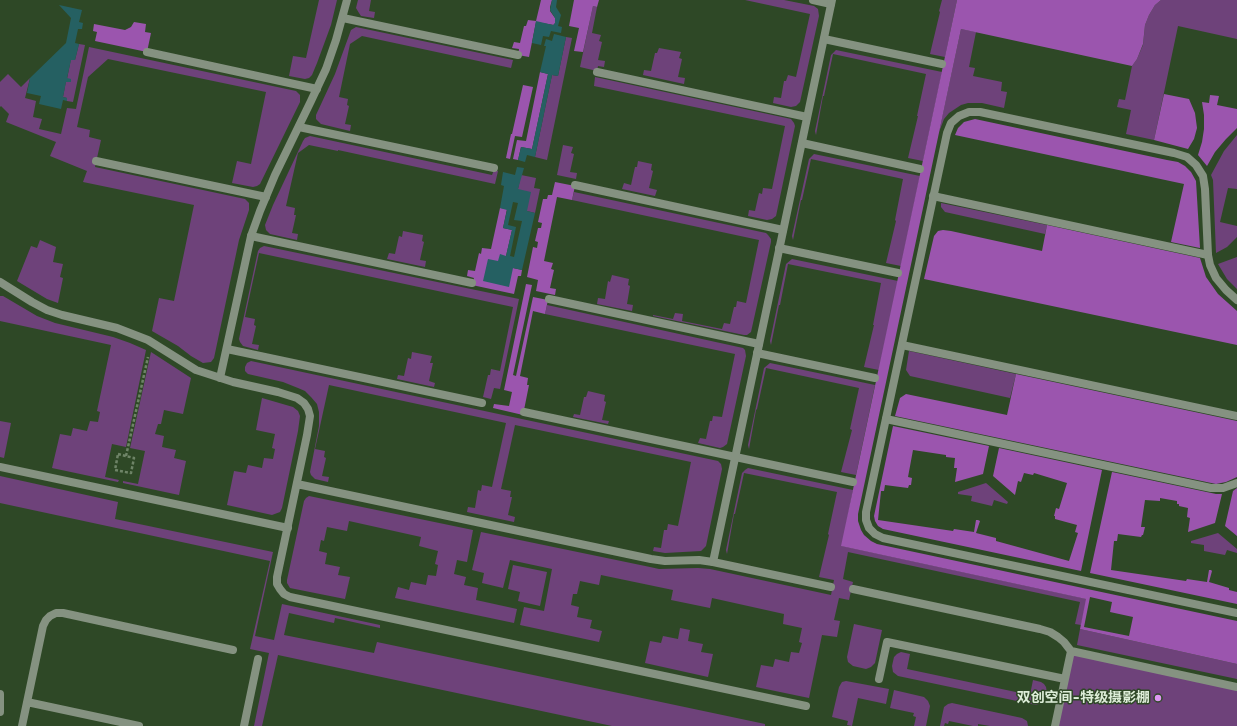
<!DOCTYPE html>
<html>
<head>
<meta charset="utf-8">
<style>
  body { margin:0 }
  canvas { display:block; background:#2e4826 }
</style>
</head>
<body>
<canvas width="1237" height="726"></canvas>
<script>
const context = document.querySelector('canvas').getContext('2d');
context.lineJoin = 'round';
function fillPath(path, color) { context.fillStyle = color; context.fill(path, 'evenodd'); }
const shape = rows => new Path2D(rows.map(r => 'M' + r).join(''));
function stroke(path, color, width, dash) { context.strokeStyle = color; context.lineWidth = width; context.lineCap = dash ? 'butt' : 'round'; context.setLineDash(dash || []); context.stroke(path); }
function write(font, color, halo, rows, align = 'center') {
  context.font = font + ' "Work Sans","Noto Sans SC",sans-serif'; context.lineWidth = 3; context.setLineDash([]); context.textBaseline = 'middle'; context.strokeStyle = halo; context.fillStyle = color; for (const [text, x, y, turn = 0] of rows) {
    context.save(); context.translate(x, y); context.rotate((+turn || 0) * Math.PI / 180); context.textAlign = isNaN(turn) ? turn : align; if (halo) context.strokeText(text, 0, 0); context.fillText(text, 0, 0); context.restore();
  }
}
fillPath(shape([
  [319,0,337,0,331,25,317,63,312,75,309,78,305,79,289,76,293,56,306,58],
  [358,0,371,0,369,11,375,12,374,18,361,16,359,13,356,8],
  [745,0,784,0,814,6,818,9,819,16,800,102,796,106,791,107,773,103,774,97,781,98,784,81,786,81,788,75,796,77,810,14],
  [942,0,957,0,945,57,930,54,940,12,939,11],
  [1161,0,1237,0,1237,39,1178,26,1154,140,1126,134,1131,110,1117,107,1119,99,1125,100,1132,66,1137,59,1143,45,1145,25,1149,15,1155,5],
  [593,6,597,7,592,33,601,35,599,41,602,42,598,60,605,61,604,67,598,66,597,71,580,67],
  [356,27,513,60,511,68,362,36,350,44,339,97,348,99,347,105,349,106,345,124,351,125,350,131,321,124,316,119,316,115,335,74,351,30],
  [961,29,976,32,969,67,975,68,973,76,1002,82,1001,91,1007,92,1004,108,982,103,968,103,961,105,949,113,944,119,939,132],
  [566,37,572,38,547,160,535,157,552,75,558,76],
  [79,44,85,45,73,102,67,101,67,98,63,97,66,81,71,82,71,80,67,79,71,59,75,60],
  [89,47,296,91,300,95,300,102,260,184,257,186,253,187,232,183,237,161,251,164,266,92,108,59,88,77,77,127,90,130,89,137,101,140,95,167,245,199,249,203,249,210,239,240,214,358,211,362,203,363,191,356,178,346,152,331,159,298,174,301,194,205,83,182,87,171,50,156,56,142,6,122,9,114,1,106,0,107,0,82,8,74,21,87,30,78,25,98,36,101,33,117,42,119,39,129,61,134,67,108,76,109],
  [659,48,681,52,679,58,682,59,678,77,685,78,684,84,643,75,644,70,651,71,655,53,657,53],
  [836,50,942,72,923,161,908,158,918,116,917,116,926,74,833,54,824,96,823,96,816,135,815,131,831,55],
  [595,77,791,119,794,123,795,126,776,216,772,219,767,220,748,216,749,210,755,211,759,193,762,194,763,188,772,189,785,126,594,86],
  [1237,135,1237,189,1228,188,1220,222,1237,226,1237,237,1227,247,1216,253,1213,180,1211,175,1224,151],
  [310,136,492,175,494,170,498,171,495,184,338,150,338,151,309,145,298,153,286,206,295,208,294,215,296,215,292,233,298,234,297,240,270,234,266,230,265,225,273,205,303,141,305,138],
  [563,145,573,147,571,153,574,154,570,172,577,173,576,179,557,175],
  [814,154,920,176,901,266,886,263,896,221,895,220,903,179,811,159,802,200,801,200,793,240,792,236,809,159],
  [638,161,652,164,651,170,653,171,649,188,657,190,655,196,622,189,624,183,631,185,635,167,637,167],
  [521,175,536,178,534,188,540,189,535,213,527,211,518,189],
  [574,192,766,233,768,235,771,239,771,242,751,332,747,335,744,335,653,316,653,315,673,319,675,313,683,314,682,321,722,329,724,323,730,324,734,307,736,307,737,301,746,303,759,240,572,200],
  [941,203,1047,225,1045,234,945,212,941,207],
  [403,231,423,235,422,241,424,242,420,260,426,261,425,267,387,259,389,253,395,254,399,236,402,237],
  [40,240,56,247,53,262,63,264,60,277,63,278,58,303,47,299,17,281,31,246,37,248],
  [264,246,519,299,500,389,494,388,491,399,483,397,488,375,490,375,491,369,500,371,513,307,259,253,245,317,255,319,254,325,256,326,252,344,259,345,258,350,243,346,240,342,239,339,258,251,260,248],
  [1237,257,1237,289,1227,279,1218,264],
  [792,259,898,281,879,370,864,367,874,325,873,325,881,283,788,264,780,305,779,305,771,345,770,341,786,264],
  [612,275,629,279,628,285,630,286,627,304,633,305,632,311,597,304,598,298,605,299,608,281,610,282],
  [0,296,3,296,37,316,55,323,113,337,130,343,146,350,126,447,112,444,105,477,119,480,118,482,52,468,60,434,71,436,73,428,87,431,90,421,98,422,100,412,97,411,111,345,0,321],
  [547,305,743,348,745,350,746,356,727,444,723,447,720,448,698,443,700,438,706,439,710,421,712,421,713,416,722,417,735,354,545,314],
  [909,351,1016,374,1010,398,910,376,906,370],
  [151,352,191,378,183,414,164,410,161,424,158,424,155,434,164,436,162,447,176,450,174,458,186,461,179,495,123,483,123,481,138,484,145,451,130,448],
  [412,352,432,356,430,363,433,363,429,381,435,383,434,387,397,379,398,375,404,376,408,358,411,359],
  [251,361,718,461,721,464,722,469,706,546,701,551,665,553,653,551,654,547,661,548,664,530,667,530,668,524,678,526,691,462,515,425,501,489,511,491,510,497,512,497,508,515,515,517,514,522,467,512,468,507,475,508,478,490,481,491,482,485,492,487,506,423,329,385,315,449,325,451,324,457,326,458,322,476,329,477,328,482,315,479,311,475,310,472,319,426,319,412,317,404,311,397,305,391,298,388,283,382,248,374,245,371,245,367,247,363],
  [770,363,875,385,856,475,841,472,852,430,850,429,859,388,766,368,757,409,756,410,749,449,748,445,764,368],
  [588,391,605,395,604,401,606,402,602,420,609,421,608,424,573,417,574,414,580,415,584,397,586,397],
  [262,398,293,407,298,411,300,416,298,431,282,508,280,512,272,515,227,505,234,471,246,473,248,465,262,468,264,458,273,459,275,449,272,448,275,434,256,430],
  [0,421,11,423,4,458,0,457],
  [748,468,853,490,842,546,1087,599,1081,625,1075,624,1080,602,848,552,843,579,853,582,849,600,839,598,834,620,840,621,837,637,822,635,809,698,756,687,761,665,773,667,775,659,789,662,791,652,799,653,802,643,799,642,802,628,783,624,784,614,712,598,710,608,671,600,673,590,601,575,599,585,580,581,577,594,573,594,571,605,579,607,577,617,592,620,590,628,602,631,599,642,520,625,524,607,544,611,552,569,510,560,503,588,482,583,484,573,472,570,481,532,650,567,659,569,698,568,710,569,831,595,834,580,819,577,829,535,828,534,837,492,744,473,735,514,734,514,727,554,726,550,742,473,745,470],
  [0,476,118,502,115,519,273,552,255,636,274,640,282,604,380,625,380,628,335,618,334,623,289,613,284,635,374,653,377,642,765,724,765,726,612,726,278,655,262,726,254,726,269,653,250,649,270,561,0,503],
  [986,483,1008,502,1007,504,994,500,992,506,971,501,972,496,958,494,958,492],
  [309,496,473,530,467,562,457,560,454,574,466,577,464,585,478,588,476,600,517,609,514,623,395,598,398,587,409,590,411,582,426,585,428,575,436,576,438,565,435,564,438,551,419,546,421,537,349,521,347,531,327,527,324,541,321,540,319,551,327,553,325,564,340,567,338,575,350,577,345,599,290,588,287,583,287,580,304,501,306,498],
  [1218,533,1237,549,1237,553,1227,550,1225,555,1204,551,1204,545,1191,543,1191,541],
  [513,565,547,572,540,606,518,601,520,592,508,589],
  [854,624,882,630,875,663,871,667,866,669,853,666,848,662,847,657],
  [680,628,690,630,688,641,703,644,701,652,713,654,708,677,645,663,650,641,661,643,663,636,678,639],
  [1080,629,1237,664,1237,679,1077,645],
  [1071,651,1237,687,1237,726,1055,726],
  [901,652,910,654,907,669,1030,695,1033,680,1041,682,1044,684,1046,687,1047,693,1045,699,1041,703,1036,705,898,676,893,672,892,666,894,657,897,654],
  [846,681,889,689,886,704,858,698,852,726,847,725,848,721,832,717,839,687,842,682],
  [894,690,924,697,928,701,930,706,926,726,914,726,916,717,913,716,914,713,890,708],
  [952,703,1022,718,1027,721,1028,726,990,726,978,724,978,726,973,726,949,721,948,724,945,723,944,726,940,726,944,707,948,704]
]), '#6e427a');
fillPath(shape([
  [541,0,552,0,550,7,550,11,555,18,555,23,554,25,536,22,529,57,518,55,519,49,512,48,514,42,520,43,524,26,526,26,528,20,536,21],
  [574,0,599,0,597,7,593,6,583,52,574,51,579,28,569,26],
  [957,0,1161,0,1155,5,1149,15,1145,25,1143,44,1137,59,1132,66,961,29,858,514,858,521,861,530,864,535,871,541,877,544,1237,621,1237,664,1080,629,1086,599,841,546],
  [1090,597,1112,602,1110,612,1133,617,1129,636,1084,627],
  [134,22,146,24,145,32,151,33,147,52,95,41,97,32,93,31,94,24,125,30,131,27],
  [540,72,548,74,532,149,521,147,518,160,513,159,517,140,526,141],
  [523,85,533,87,522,137,515,136,510,159,506,158,511,134,512,134],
  [1164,94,1189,99,1195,113,1197,128,1194,139,1188,149,1154,140],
  [1210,95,1219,96,1217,105,1237,109,1237,128,1226,139,1215,152,1207,166,1198,155,1202,142,1204,129,1204,115,1202,102,1209,103],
  [975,119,1167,160,1178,162,1185,166,1191,172,1196,181,1200,248,1171,242,1184,184,955,135,958,128,964,122],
  [555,182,575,186,572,200,557,197,544,261,553,263,551,269,554,270,550,288,556,289,555,295,536,291,538,280,527,277,533,247,537,248,538,242,535,241,538,228,541,228,542,223,538,222,543,199,547,199,548,195,552,195],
  [500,208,507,209,503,228,512,230,506,256,513,268,522,270,521,276,518,276,514,294,472,285,474,278,467,276,468,270,475,271,479,253,481,254,482,248,491,249],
  [1047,225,1200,258,1206,277,1218,294,1237,311,1237,345,924,279,934,236,938,231,943,230,951,231,1042,251],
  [526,284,532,285,513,375,516,376,533,297,548,300,545,314,533,311,520,376,528,378,527,385,529,385,523,415,493,408,494,404,509,406,512,392,504,390],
  [1016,374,1237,421,1237,477,1226,482,1216,484,895,416,900,398,906,394,1007,415],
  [893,426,989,446,983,474,955,482,957,468,954,468,955,458,946,457,946,455,913,450,908,477,912,478,911,485,909,485,908,488,885,485,884,491,881,491,878,520,953,531,954,529,974,532,976,520,978,520,980,521,976,533,996,538,996,541,1069,561,1078,533,1075,532,1077,525,1055,519,1055,516,1054,516,1056,508,1059,509,1067,483,1034,473,1033,475,1024,473,1021,482,1018,481,1015,495,993,476,999,448,1102,470,1081,571,883,529,878,526,875,521,874,516],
  [1112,472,1216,494,1222,494,1215,523,1188,532,1190,518,1187,517,1188,508,1179,506,1179,504,1177,504,1177,501,1160,498,1160,501,1145,500,1141,527,1145,527,1143,535,1142,535,1141,537,1118,534,1117,541,1114,541,1111,570,1186,581,1187,579,1207,582,1209,570,1211,570,1212,571,1209,582,1229,588,1229,590,1237,592,1237,604,1090,573],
  [1237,488,1237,536,1225,526,1233,491]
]), '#9b55ae');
fillPath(shape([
  [552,0,557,0,556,7,561,15,558,26,562,27,561,33,551,31,549,37,543,36,541,45,532,43,536,21,553,25,555,23,555,18,550,10],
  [59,5,82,10,79,22,83,23,82,29,78,29,75,43,79,44,75,60,71,60,67,78,71,79,71,82,66,82,63,97,67,98,67,101,63,100,61,109,39,104,41,96,27,93,30,78,66,43,71,18],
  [554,34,566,37,558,76,552,75,535,157,527,155,525,162,518,160,521,147,532,149,548,74,540,72,546,46,544,46,546,39,552,41],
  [517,167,524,168,518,189,531,192,527,211,535,213,522,270,513,268,509,287,483,281,488,259,498,261,500,254,506,256,512,230,503,228,507,210,500,208,504,186,501,185,503,172,515,175],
  [513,202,518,203,514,220,522,221,514,257,510,256,516,227,508,225]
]), '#256062');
stroke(shape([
  [118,454,134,458,131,473,115,470,118,454],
  [126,456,148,357]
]), '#6e8467', 2.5, [3, 2]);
stroke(shape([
  [813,0,831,4],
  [343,18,518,55],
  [824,39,942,64],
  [147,52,317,89],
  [597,72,807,117],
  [299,127,494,168],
  [802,143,920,169],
  [96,161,266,197],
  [575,185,783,230],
  [933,196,1208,255],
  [251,236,472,283],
  [779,248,898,273],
  [549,299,759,344],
  [902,345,1237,416],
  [227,349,482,403],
  [757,353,875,378],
  [524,412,853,482],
  [886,419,1211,488,1223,488,1237,483],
  [0,467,288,528],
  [713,562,831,587],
  [853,589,1040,629,1050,632,1058,637,1064,642,1071,651],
  [879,679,887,642,1065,679],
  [27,702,139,726],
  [22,726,43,626,46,620,50,616,56,613,63,613,233,650],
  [1055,726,1071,651,1237,687]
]), '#859281', 8);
stroke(shape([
  [0,282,32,302,47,310,62,315,117,328,148,340,196,370,233,382,278,392,297,398,304,403,308,409,310,416,307,435,277,577,277,584,280,589,284,594,290,597,806,706],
  [1237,300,1226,290,1216,278,1210,265,1208,255,1205,189,1203,176,1196,165,1187,157,1174,153,980,112,969,112,959,116,951,123,947,133,866,512,866,520,869,528,875,534,883,538,1237,613],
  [220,378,251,236,260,211,275,175,311,101,326,69,336,40,347,0],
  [297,484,651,559,665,561,699,560,713,562,832,0],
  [0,694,0,712],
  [244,726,258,659]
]), '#859281', 8);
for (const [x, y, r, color] of [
  [1158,698,4,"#de98f2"]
]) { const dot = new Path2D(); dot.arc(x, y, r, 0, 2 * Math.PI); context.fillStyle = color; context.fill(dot); stroke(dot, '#2e4826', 1.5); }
write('bold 14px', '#ddedd8', '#2e4826', [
  ["双创空间-特级摄影棚",1150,698]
], 'right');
</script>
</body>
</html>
